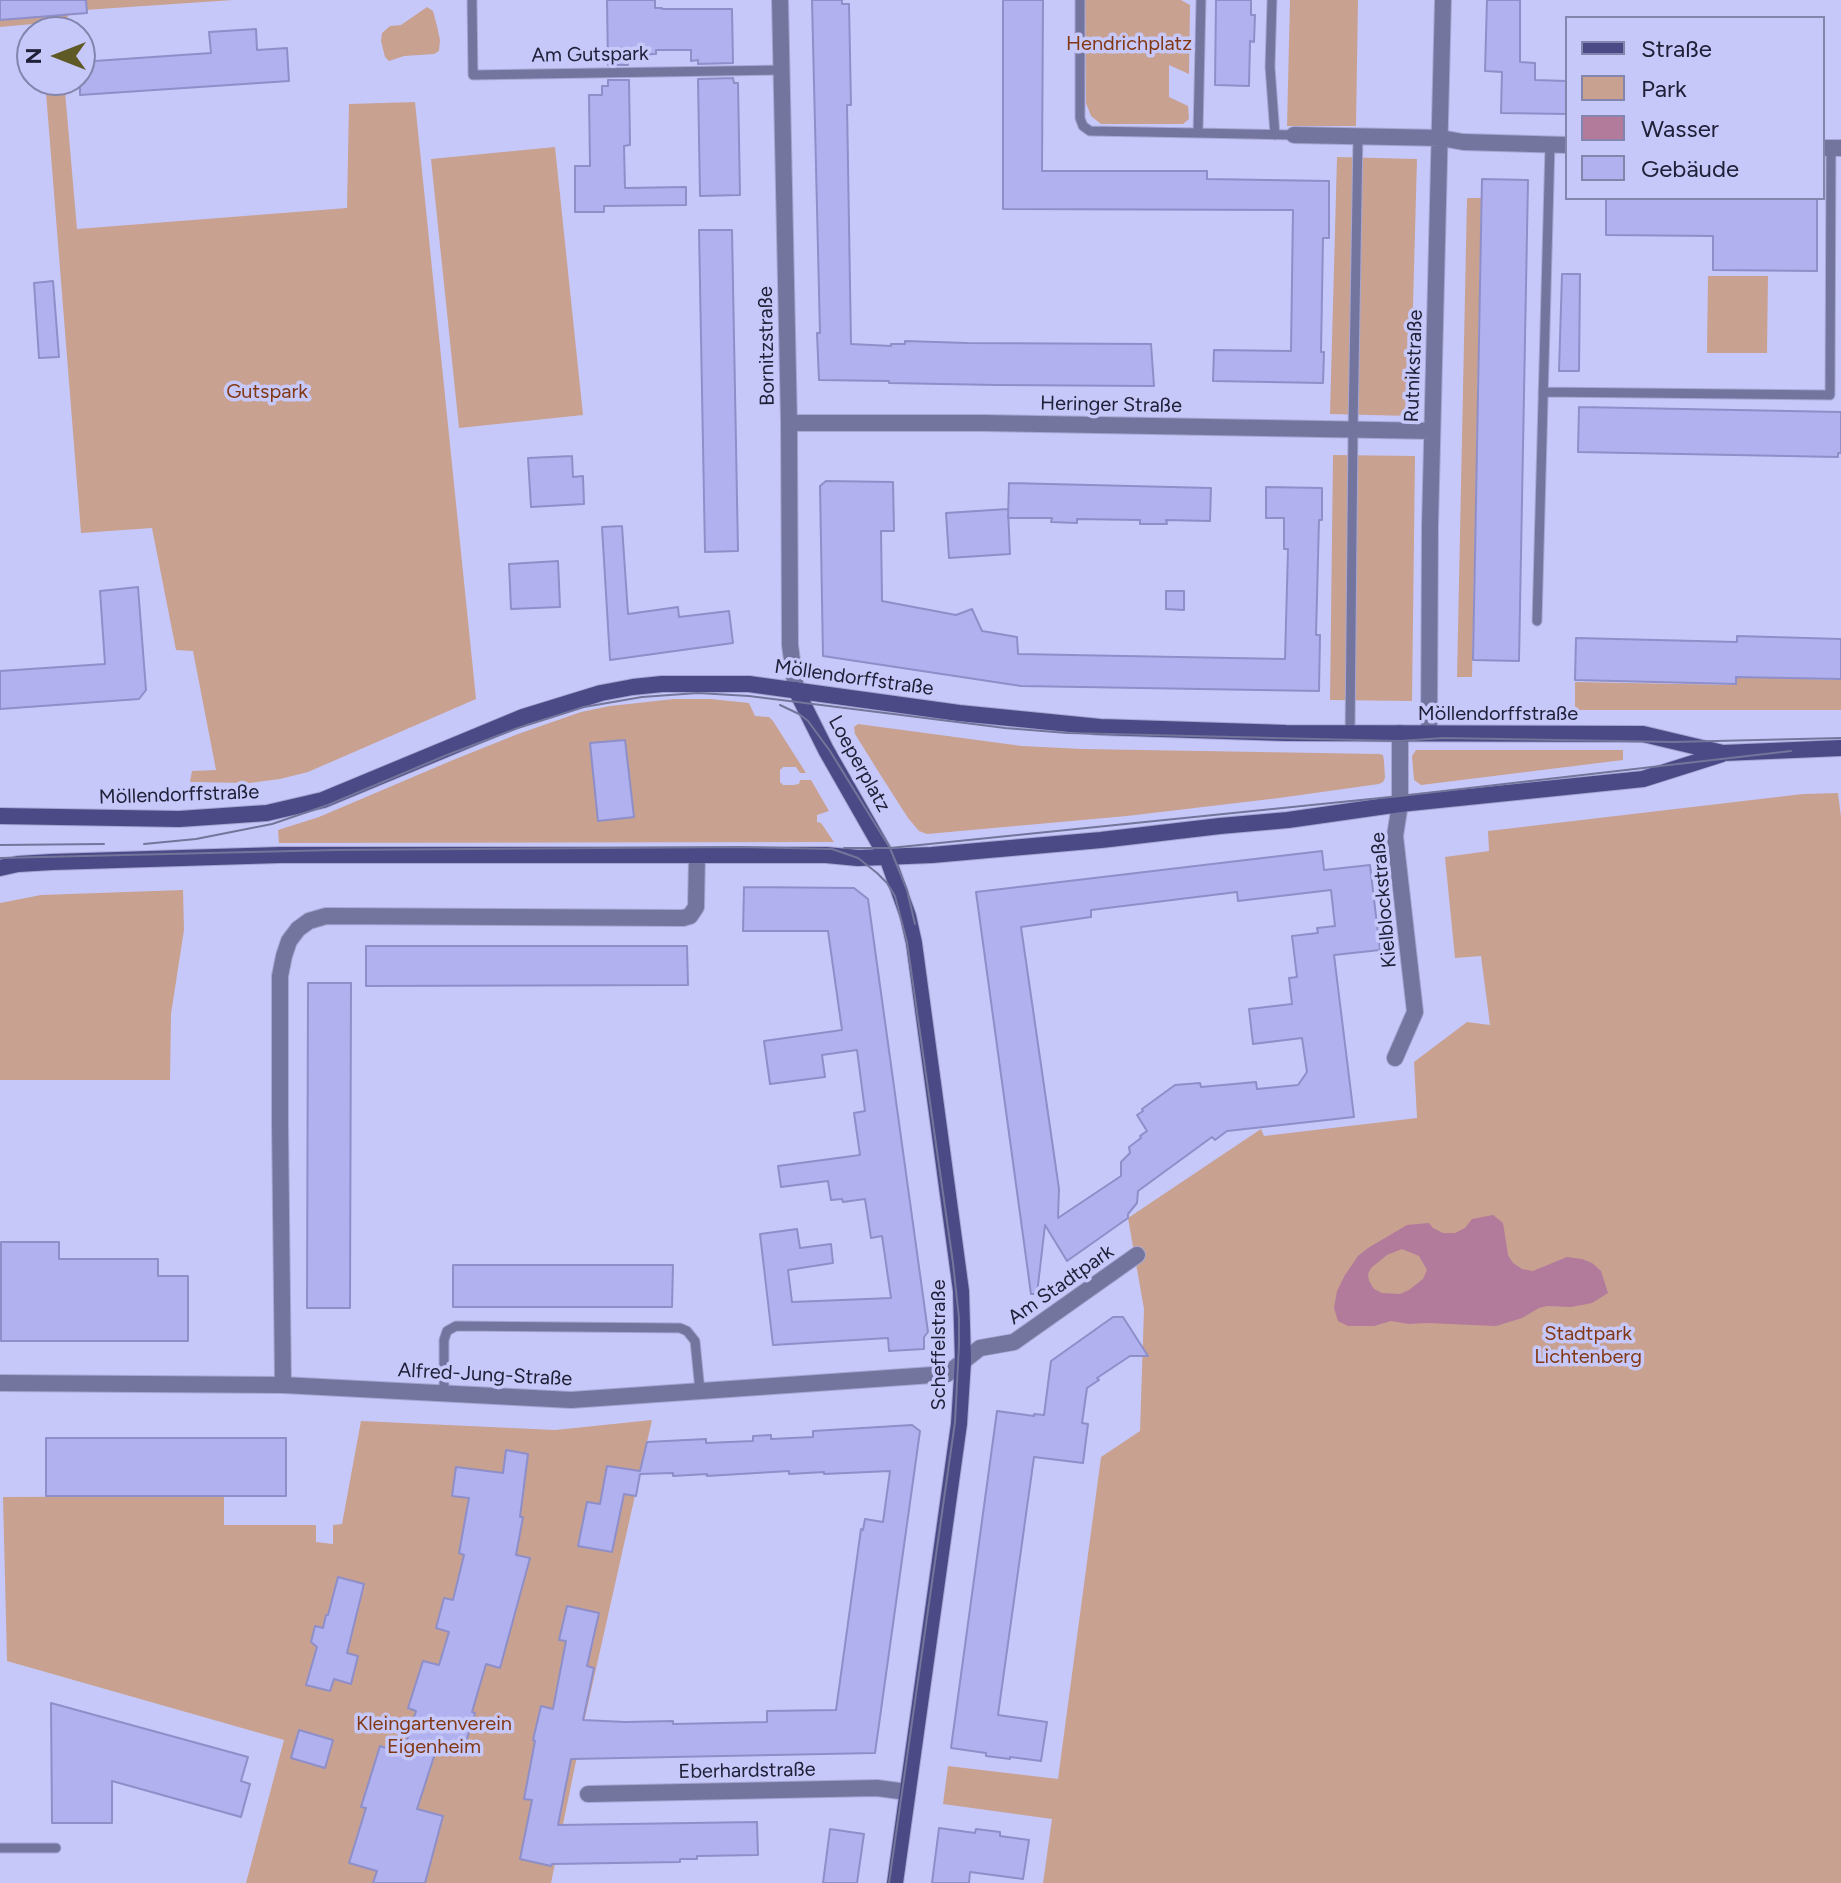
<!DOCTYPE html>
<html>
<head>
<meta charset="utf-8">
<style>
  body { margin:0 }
  #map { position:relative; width:1841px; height:1883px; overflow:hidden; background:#c7c8fa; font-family:Figtree,sans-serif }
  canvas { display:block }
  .legend { position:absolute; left:1565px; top:16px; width:260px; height:184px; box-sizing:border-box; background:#c7c8fa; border:2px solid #8485ac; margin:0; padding:10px 14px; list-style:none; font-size:24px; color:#202038 }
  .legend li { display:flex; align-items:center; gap:16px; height:40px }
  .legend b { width:40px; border:2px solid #8485ac }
  .north { position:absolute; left:16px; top:16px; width:80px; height:80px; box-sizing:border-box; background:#c7c8fa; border:2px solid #8485ac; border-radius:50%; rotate:270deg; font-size:22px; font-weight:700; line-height:32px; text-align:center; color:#202038 }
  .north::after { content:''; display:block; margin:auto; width:28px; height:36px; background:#5e5925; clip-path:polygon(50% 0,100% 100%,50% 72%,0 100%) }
</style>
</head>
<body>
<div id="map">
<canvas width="1841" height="1883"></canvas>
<ul class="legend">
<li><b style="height:10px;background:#4c4a86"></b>Straße</li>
<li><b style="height:22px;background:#c8a191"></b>Park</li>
<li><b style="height:22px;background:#b27a9b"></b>Wasser</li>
<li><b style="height:22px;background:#b0b1ee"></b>Gebäude</li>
</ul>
<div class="north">N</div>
</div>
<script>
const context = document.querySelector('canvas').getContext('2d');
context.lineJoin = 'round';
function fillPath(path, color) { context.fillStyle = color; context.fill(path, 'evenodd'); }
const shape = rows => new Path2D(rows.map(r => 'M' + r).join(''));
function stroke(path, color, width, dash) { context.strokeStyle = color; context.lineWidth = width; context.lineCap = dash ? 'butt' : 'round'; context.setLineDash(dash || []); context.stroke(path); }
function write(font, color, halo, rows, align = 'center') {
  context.font = font + ' Figtree,sans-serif'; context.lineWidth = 7; context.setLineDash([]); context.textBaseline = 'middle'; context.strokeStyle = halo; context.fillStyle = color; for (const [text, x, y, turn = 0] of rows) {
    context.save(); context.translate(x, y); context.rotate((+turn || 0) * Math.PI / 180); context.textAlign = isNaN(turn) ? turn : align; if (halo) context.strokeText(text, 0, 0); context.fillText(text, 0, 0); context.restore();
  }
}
fillPath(shape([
  [0,0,233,0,70,11,66,21,0,27],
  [1085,0,1181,0,1190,5,1189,74,1169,65,1169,97,1188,106,1189,119,1183,124,1101,124,1091,116,1086,103],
  [1290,0,1358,0,1356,126,1287,126],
  [427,7,433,11,437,26,440,40,439,51,434,54,404,56,389,61,385,57,381,41,382,33,390,26,401,25],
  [45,80,64,80,77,229,347,208,349,104,415,102,476,699,308,772,280,779,249,783,190,782,192,771,216,770,193,651,176,650,152,528,81,533],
  [555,147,583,415,459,428,431,159],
  [1337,157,1417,159,1410,416,1330,414],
  [1467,198,1481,198,1472,677,1457,677],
  [1708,276,1768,276,1767,353,1707,353],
  [1333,455,1415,456,1412,701,1330,700],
  [1736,677,1841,680,1841,710,1575,710,1575,682,1735,685],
  [674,699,710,699,749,703,755,716,769,717,773,721,806,773,800,773,796,767,783,767,780,770,780,782,783,785,793,785,799,784,800,780,811,780,829,811,817,815,817,822,821,823,834,842,279,843,278,830,319,817,453,760,518,734,581,712,610,706],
  [858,724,1022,746,1083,749,1379,754,1383,755,1384,761,1385,778,1383,782,1379,784,1279,798,1127,816,927,834,919,831,908,818,878,771,855,734,854,727],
  [1416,750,1623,750,1623,760,1421,785,1414,780,1412,756],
  [1838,793,1841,817,1841,1883,1043,1883,1052,1819,943,1804,948,1766,1058,1779,1101,1457,1140,1431,1144,1309,1128,1218,1261,1129,1264,1136,1417,1118,1414,1062,1467,1022,1490,1025,1481,956,1455,958,1445,857,1489,851,1488,831,1803,794],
  [183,890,184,930,171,1014,170,1080,0,1080,0,1208,0,903,41,895],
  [652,1420,584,1722,551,1883,246,1883,284,1740,7,1661,3,1497,224,1496,224,1525,316,1525,316,1542,333,1544,333,1525,342,1524,361,1421,555,1430]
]), '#c8a191');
fillPath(shape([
  [1493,1215,1503,1223,1508,1255,1513,1263,1522,1269,1533,1271,1567,1257,1582,1259,1592,1263,1601,1271,1608,1293,1592,1303,1571,1307,1547,1306,1539,1308,1522,1318,1496,1326,1427,1323,1409,1324,1391,1321,1374,1326,1348,1326,1338,1321,1334,1308,1337,1291,1345,1275,1358,1256,1368,1248,1407,1225,1429,1223,1433,1228,1443,1233,1455,1233,1465,1228,1472,1219],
  [1402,1249,1419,1256,1427,1270,1423,1279,1409,1290,1400,1294,1382,1293,1374,1289,1369,1281,1368,1274,1371,1268,1387,1255]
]), '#b27a9b');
const building = shape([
  [0,0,86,0,87,13,0,20,0,0],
  [607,0,655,0,655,8,662,8,662,9,732,9,733,63,698,64,698,60,691,61,691,50,656,50,656,54,628,55,628,65,608,65,607,0],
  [812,0,842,0,842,4,849,4,851,105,847,105,851,344,891,346,891,344,905,344,905,341,967,343,1151,344,1154,386,996,385,889,383,889,381,819,380,817,333,820,333,812,0],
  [1003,0,1043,0,1042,171,1207,171,1207,179,1329,181,1329,238,1323,238,1321,352,1324,352,1323,383,1213,381,1214,350,1291,351,1293,210,1003,209,1003,0],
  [1216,0,1251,0,1251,15,1255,15,1254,42,1250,41,1249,86,1215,85,1216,0],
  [1487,0,1520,0,1520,62,1535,63,1535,80,1567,81,1567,114,1501,113,1502,72,1485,71,1487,0],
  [256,29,257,50,287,48,289,81,80,95,80,62,211,53,209,32,256,29],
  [733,78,734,83,738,83,740,195,700,196,698,79,733,78],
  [608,80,629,80,630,145,624,146,625,188,686,187,686,205,604,206,604,212,575,212,575,166,590,166,589,95,602,95,602,86,608,86,608,80],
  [1482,179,1528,180,1519,661,1473,660,1482,179],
  [1606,198,1817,198,1817,271,1713,270,1713,236,1606,235,1606,198],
  [699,230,732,230,738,551,705,552,699,230],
  [1562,274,1580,274,1579,371,1559,371,1562,274],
  [53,281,59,357,39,358,34,283,53,281],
  [1579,407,1841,412,1841,453,1838,453,1838,457,1578,452,1579,407],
  [572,456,573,477,583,476,584,504,531,507,528,458,572,456],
  [826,481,893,482,894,531,881,531,882,601,956,615,972,609,982,631,1017,637,1018,654,1285,659,1288,549,1284,549,1284,518,1266,518,1266,487,1322,488,1322,520,1319,520,1316,635,1320,635,1319,691,1021,686,823,656,820,486,826,481],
  [1009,483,1211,488,1210,521,1166,520,1167,524,1140,524,1140,520,1077,519,1077,523,1051,522,1052,518,1008,518,1009,483],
  [1008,509,1010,554,949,558,946,513,1008,509],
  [622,526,628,614,678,607,679,617,729,611,733,643,610,660,602,527,622,526],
  [558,561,560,607,511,609,509,564,558,561],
  [138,587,146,690,139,699,0,709,0,671,105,664,100,591,138,587],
  [1166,591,1184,591,1184,610,1166,609,1166,591],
  [1737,636,1841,639,1841,679,1736,677,1736,684,1575,680,1576,638,1737,642,1737,636],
  [625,740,634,817,598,821,590,743,625,740],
  [1322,851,1324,870,1370,865,1380,950,1334,955,1354,1117,1227,1131,1215,1140,1212,1137,1138,1191,1137,1203,1128,1214,1128,1218,1067,1261,1045,1225,1037,1294,1031,1294,976,892,1322,851],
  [1331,890,1335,926,1317,928,1318,933,1292,936,1297,977,1289,978,1292,1004,1249,1009,1253,1044,1302,1038,1307,1072,1298,1085,1257,1089,1256,1082,1201,1087,1200,1083,1175,1085,1142,1109,1143,1111,1137,1115,1147,1131,1140,1136,1141,1138,1129,1147,1130,1153,1121,1162,1121,1176,1058,1218,1059,1189,1021,927,1091,917,1091,910,1237,892,1238,901,1331,890],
  [744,887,854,888,868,899,928,1332,924,1337,924,1349,889,1351,888,1338,773,1345,760,1234,797,1229,800,1248,831,1244,833,1263,788,1270,792,1302,891,1298,882,1236,871,1238,865,1199,843,1202,842,1199,831,1200,828,1181,781,1187,778,1166,860,1155,854,1113,865,1111,857,1050,822,1055,825,1077,770,1084,764,1041,842,1030,828,931,743,931,744,887],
  [366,946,687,946,688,985,366,986,366,946],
  [308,983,351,983,350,1308,307,1308,308,983],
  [1,1242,59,1242,59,1259,158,1259,158,1276,188,1276,188,1341,1,1341,1,1242],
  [453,1265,673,1265,672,1307,453,1307,453,1265],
  [1113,1317,1123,1317,1148,1356,1130,1356,1097,1378,1099,1380,1087,1388,1082,1423,1088,1424,1083,1463,1034,1457,998,1715,1047,1722,1041,1761,1010,1757,1010,1759,986,1756,986,1753,951,1748,997,1411,1034,1416,1034,1414,1044,1415,1051,1361,1113,1317],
  [912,1425,920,1431,875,1753,571,1759,558,1825,757,1822,758,1855,697,1856,697,1859,680,1859,680,1862,552,1864,551,1866,520,1859,532,1800,524,1799,535,1741,533,1740,541,1706,553,1709,566,1641,559,1640,567,1606,599,1613,587,1666,594,1668,583,1720,625,1722,673,1721,673,1724,767,1722,767,1711,836,1710,861,1529,863,1530,865,1519,883,1522,890,1471,824,1474,824,1472,789,1474,789,1471,707,1476,707,1474,673,1476,673,1473,640,1474,636,1496,624,1494,612,1552,578,1546,587,1502,600,1504,607,1466,640,1471,647,1442,706,1439,706,1443,753,1441,753,1436,771,1435,771,1439,813,1437,813,1431,912,1425],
  [46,1438,286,1438,286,1496,46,1496,46,1438],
  [506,1450,528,1454,520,1517,523,1517,516,1555,530,1558,500,1668,486,1664,472,1712,475,1713,464,1748,439,1741,417,1809,443,1816,425,1883,373,1883,377,1871,349,1863,366,1808,361,1807,380,1746,403,1753,416,1711,408,1708,423,1661,439,1665,449,1632,436,1628,444,1598,453,1600,464,1555,459,1553,469,1498,452,1496,456,1467,503,1473,506,1450],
  [338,1577,364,1584,347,1653,358,1656,351,1684,334,1679,330,1691,306,1685,317,1647,311,1642,315,1626,323,1628,326,1615,328,1615,338,1577],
  [51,1703,248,1757,241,1781,250,1784,241,1817,112,1781,112,1823,52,1823,51,1703],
  [299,1730,333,1740,325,1768,291,1758,299,1730],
  [939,1828,975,1833,976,1829,1000,1832,1000,1836,1029,1840,1023,1879,970,1872,969,1883,932,1883,939,1828],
  [830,1829,864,1834,857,1883,823,1883,830,1829]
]);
fillPath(building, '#b0b1ee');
stroke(building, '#8e8ec9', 2);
const lane = shape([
  [472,0,473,75,782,70],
  [1080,0,1080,118,1083,126,1090,131,1198,133,1201,0],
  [1272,0,1270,67,1275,135],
  [1198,133,1294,135],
  [1543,392,1830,395,1831,148],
  [1537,621,1550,145],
  [1350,733,1353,430,1358,136],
  [444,1393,444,1340,447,1331,456,1326,680,1328,687,1331,695,1341,700,1391],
  [0,1848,56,1848]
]);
const street = shape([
  [780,0,789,423,790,645,796,690],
  [1294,135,1441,138,1463,142,1567,145],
  [1823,148,1841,148],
  [789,423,984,423,1432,431],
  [1429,733,1430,525,1443,0],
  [1395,1058,1415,1012,1395,836,1400,804,1400,733],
  [0,1383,283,1385,571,1400,947,1374,980,1348,1014,1342,1137,1255],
  [283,1385,280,1123,280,976,284,956,289,941,298,929,309,921,326,916,683,918,690,916,696,907,697,855],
  [588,1794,877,1788,907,1792]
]);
const secondary = shape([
  [796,690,826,750,887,857,908,916,914,943,961,1291,963,1361,959,1424,895,1883],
  [0,816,179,819,267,813,323,800,523,717,601,693,633,687,662,684,749,684,959,713,1100,727,1286,733,1643,734,1723,753,1841,748],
  [0,868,18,864,52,862,280,855,826,855,858,858,932,855,1101,840,1220,826,1288,820,1400,804,1643,779,1722,754]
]);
stroke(lane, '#a6a6d3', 11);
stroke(street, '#a6a6d3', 18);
stroke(secondary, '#a6a6d3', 18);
stroke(lane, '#74759f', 9);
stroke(street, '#74759f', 16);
stroke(secondary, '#4c4a86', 16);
stroke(shape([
  [780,705,799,714,808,721,830,751,890,848,907,890,915,924],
  [144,844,196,839,272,824,328,805,447,755,518,728,584,707,642,697,698,693,749,696,1005,728,1067,733,1400,741,1443,738,1674,742,1841,738],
  [0,845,104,844],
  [844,848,890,848,1400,796,1791,751],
  [0,858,335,850,739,847,832,849,858,858,877,873,887,883,895,896,907,942,953,1263,959,1318,959,1345,955,1422,889,1883]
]), '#74759a', 2);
write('20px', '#823813', '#c7c8fa', [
  ["Hendrichplatz",1129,44],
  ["Gutspark",267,392],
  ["Stadtpark",1588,1334],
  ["Lichtenberg",1588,1357],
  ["Kleingartenverein",434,1724],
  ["Eigenheim",434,1747]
]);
write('20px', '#202038', '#c7c8fa', [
  ["Am Gutspark",590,55,-1],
  ["Bornitzstraße",767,346,-91],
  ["Rutnikstraße",1414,366,-88],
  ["Heringer Straße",1111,405,1],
  ["Möllendorffstraße",854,678,8],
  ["Möllendorffstraße",1498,714],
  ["Loeperplatz",859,764,61],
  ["Möllendorffstraße",179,795,-2],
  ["Kielblockstraße",1384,900,-95],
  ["Am Stadtpark",1061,1285,-35],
  ["Scheffelstraße",939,1345,-90],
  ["Alfred-Jung-Straße",485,1375,3],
  ["Eberhardstraße",747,1771,-1]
]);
</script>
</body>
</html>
